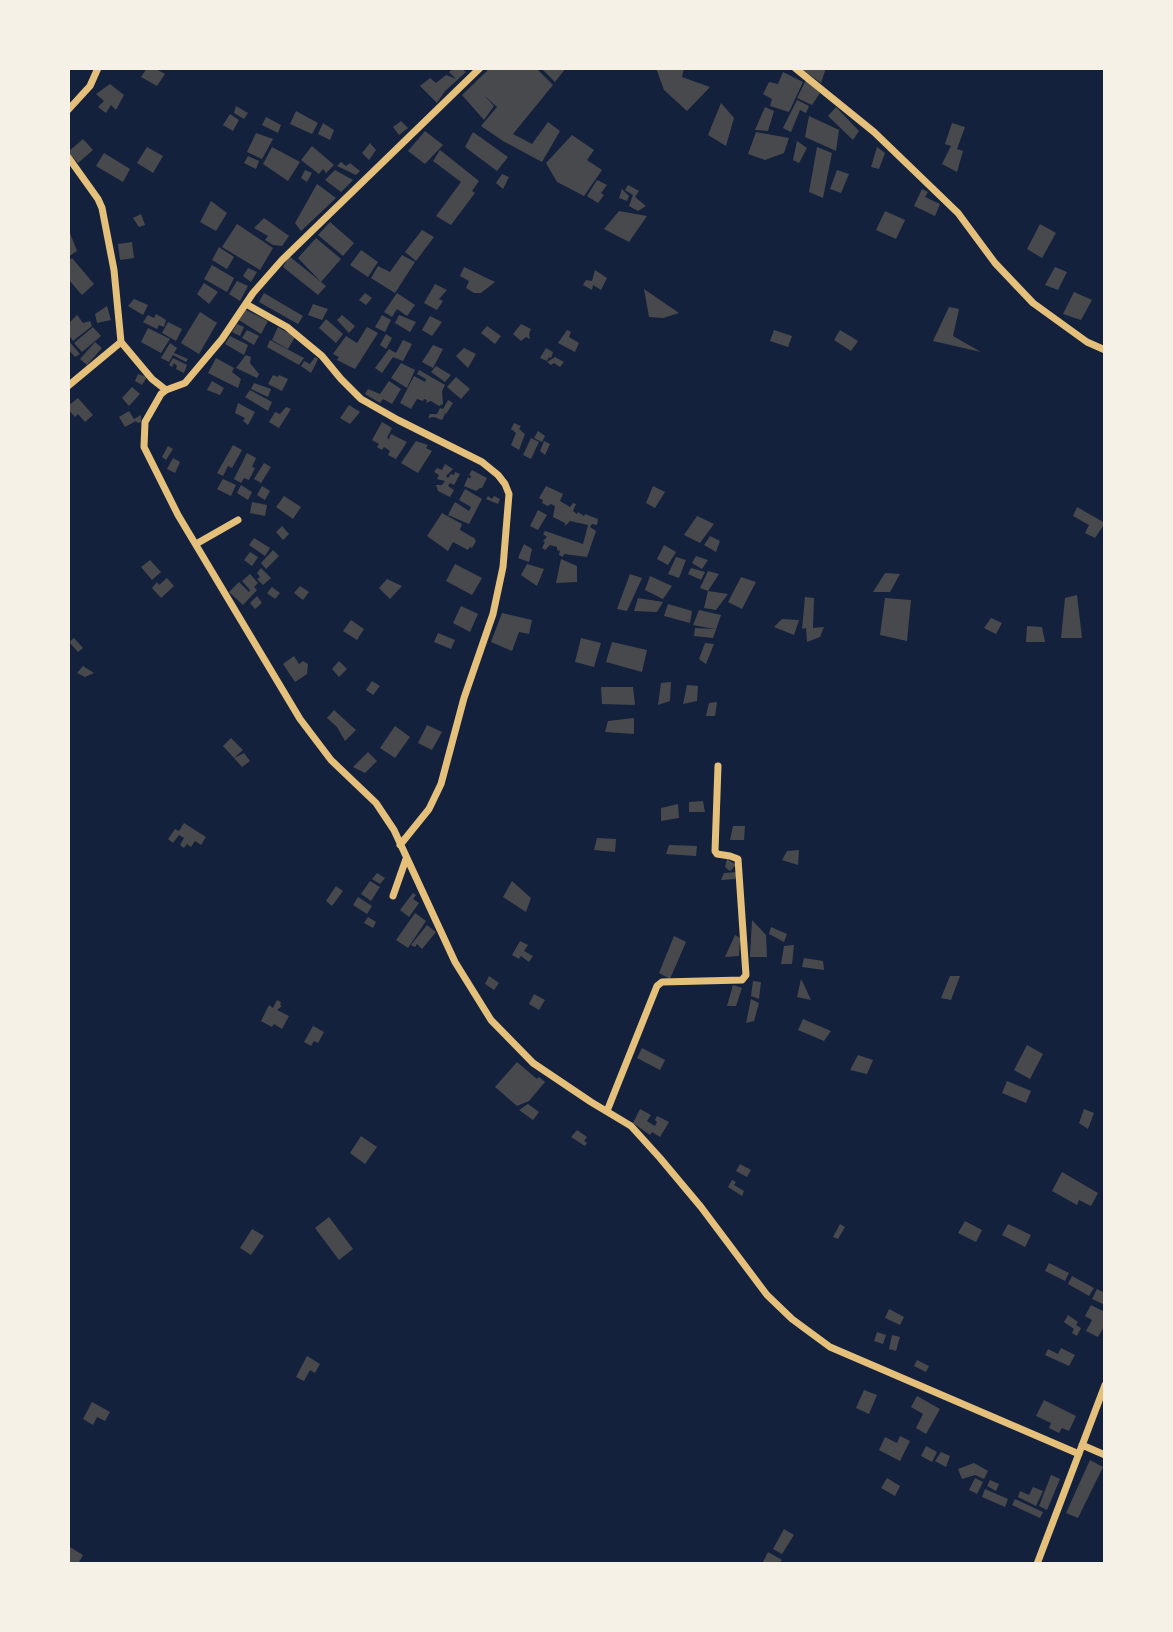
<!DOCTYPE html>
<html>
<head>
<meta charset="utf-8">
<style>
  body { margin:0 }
  #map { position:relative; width:1173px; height:1632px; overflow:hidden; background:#14213d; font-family:"IBM Plex Sans",sans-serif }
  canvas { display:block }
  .frame { position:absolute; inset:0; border:70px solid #f6f1e7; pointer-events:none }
</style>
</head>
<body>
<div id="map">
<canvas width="1173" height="1632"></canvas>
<div class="frame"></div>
</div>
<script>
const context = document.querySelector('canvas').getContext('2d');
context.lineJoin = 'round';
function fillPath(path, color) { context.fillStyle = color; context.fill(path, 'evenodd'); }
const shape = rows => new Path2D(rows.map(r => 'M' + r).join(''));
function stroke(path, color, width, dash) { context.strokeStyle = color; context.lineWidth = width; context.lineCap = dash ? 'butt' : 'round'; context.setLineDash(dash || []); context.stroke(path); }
fillPath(shape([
  [147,68,154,68,165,74,157,86,141,77],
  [454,68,461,68,466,72,445,91,437,103,420,86,430,78,436,83,446,75,456,79,449,72],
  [490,68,536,68,553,85,513,134,532,144,548,122,560,131,542,162,503,141,481,126,497,107,484,95,494,106,484,120,462,95],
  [541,68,566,68,555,82],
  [656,68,684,68,682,77,710,87,687,111,664,90],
  [800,68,826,68,821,83],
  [783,72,803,82,789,112,770,106,772,99,763,94,769,82,778,84],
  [806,80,820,93,812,105,797,98],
  [110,84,124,95,116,110,111,105,106,113,98,107,104,101,96,94],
  [797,100,809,106,806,113,800,110,791,132,783,128],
  [721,103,734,118,726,146,708,135],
  [236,106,248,113,244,119,234,113],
  [765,107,774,111,768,131,755,130],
  [836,107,859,131,853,140,828,116],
  [296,111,318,123,312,134,290,124],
  [230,114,239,120,233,131,223,125],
  [809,116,839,130,836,151,805,137],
  [266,117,281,125,278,133,262,125],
  [401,121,408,128,399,135,393,127],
  [323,123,334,130,330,140,318,134],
  [952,123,965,127,957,149,963,151,957,172,942,164,951,146,945,144],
  [425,131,443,145,425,164,408,151],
  [473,132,508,157,497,171,465,147],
  [756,132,789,138,784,153,765,160,748,154],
  [256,133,273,139,262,159,247,152],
  [572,135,594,150,587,160,602,170,584,196,557,182,546,163],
  [83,139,93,150,78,163,68,152],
  [797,141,807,148,799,163,793,160],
  [370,143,376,150,369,160,362,153],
  [312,146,334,165,326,173,323,169,319,174,301,160],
  [147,147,163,156,153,173,137,163],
  [272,147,300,162,288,181,263,164],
  [817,147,832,153,823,198,809,192],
  [877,147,885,153,879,169,871,167],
  [440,150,479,181,472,191,475,193,451,225,436,216,461,182,433,161],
  [104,153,130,169,123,182,96,166],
  [248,156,259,161,256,169,244,163],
  [341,162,346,166,350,163,360,171,356,175,337,166],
  [305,170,312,173,307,182,301,178],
  [335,170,353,180,341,192,325,180],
  [837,170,849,174,841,193,830,189],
  [502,174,509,177,503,189,496,183],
  [597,180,607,185,601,193,604,195,598,203,587,196],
  [317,184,336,198,301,231,295,223],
  [628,185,639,191,635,197,646,206,638,211,629,206,633,195,625,190],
  [622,189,629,196,627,201,619,198],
  [922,189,928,192,925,197,940,204,935,216,914,206],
  [211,201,227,213,216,231,200,222],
  [619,211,647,216,629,242,604,229],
  [885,211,905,220,896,239,876,230],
  [141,214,145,225,139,227,133,218],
  [264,218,289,236,282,246,273,245,265,240,268,236,254,228],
  [330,222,354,243,343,256,318,235],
  [237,224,273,248,260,270,222,247],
  [1040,224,1056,233,1042,258,1027,249],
  [68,228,77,251,68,257],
  [422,230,434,237,416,261,405,252],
  [316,238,341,259,321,282,298,258],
  [132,242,134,258,120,260,118,244],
  [219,247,234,257,227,269,212,260],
  [361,250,378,262,368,277,350,265],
  [402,255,415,262,395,293,371,278,378,266,390,272],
  [289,256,326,286,318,295,283,267],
  [72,258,94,284,82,295,68,279,68,261],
  [212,265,234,278,227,292,204,279],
  [464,267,495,282,481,293,474,293,466,288,469,281,460,276],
  [1055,267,1067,272,1058,290,1045,285],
  [248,268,257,272,251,282,243,276],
  [595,270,607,278,601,290,593,285,592,290,583,285,586,280,592,281],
  [237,281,248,286,240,301,229,294],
  [204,283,218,292,209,304,197,294],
  [435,284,447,290,439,299,443,301,437,310,424,303],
  [644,289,679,313,663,318,649,317],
  [1074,292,1092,300,1081,320,1063,314],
  [264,293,303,316,298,324,259,302],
  [365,293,372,298,366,305,359,300],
  [397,293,415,305,407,316,397,309,392,317,384,312],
  [134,299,148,305,143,315,128,306],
  [313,304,328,309,322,320,308,315],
  [107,306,111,320,97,323,95,314],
  [949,307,959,309,953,336,981,352,933,341],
  [246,310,268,321,261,334,239,320],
  [200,312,217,323,199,354,181,343],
  [156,314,166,320,164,327,159,325,157,329,143,322,148,315,154,318],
  [77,315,83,323,90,321,92,326,73,341,68,334,68,324],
  [342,315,355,326,349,333,337,320],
  [382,315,391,320,385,332,375,327],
  [399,315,416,322,410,332,395,323],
  [430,316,442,322,432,336,422,330],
  [326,319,343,334,336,343,319,328],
  [168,322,182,329,176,341,162,333],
  [237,324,244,327,240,336,232,332],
  [521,324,531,329,529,334,530,339,526,337,521,341,513,334],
  [487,326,501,336,495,344,481,333],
  [93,327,101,336,82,352,74,343],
  [278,327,295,337,288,349,272,340],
  [367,327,378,333,355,369,337,360,339,357,333,354,346,336,357,343],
  [148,328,170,339,161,353,141,342],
  [247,330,259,336,254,345,242,338],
  [567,330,571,332,569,337,579,343,575,352,558,343],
  [774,330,792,336,788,347,770,341],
  [840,330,858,341,851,351,834,340],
  [386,334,392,338,386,349,380,345],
  [230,336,248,345,244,355,225,344],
  [68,340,80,354,75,357,68,349],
  [270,340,304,358,299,365,267,347],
  [403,340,412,344,403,361,393,357,382,373,375,368,389,349,396,353],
  [95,342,102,348,87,365,80,359],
  [170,343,177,348,174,353,188,359,186,362,173,355,169,362,161,358],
  [433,345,443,349,433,368,422,362],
  [464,348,476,354,468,368,456,356],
  [546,348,553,352,551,358,549,357,547,361,540,358],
  [246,355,251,357,250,363,259,374,257,378,236,368],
  [315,357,318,359,311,373,301,366,304,361,310,364],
  [555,357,564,362,560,367,554,363,551,365,547,362],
  [173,358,187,365,184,373,176,369,177,366,174,363,172,367,169,365],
  [216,358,234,368,232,372,241,379,238,388,208,373],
  [401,363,415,370,407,388,391,378],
  [436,366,451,375,445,382,431,372],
  [419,370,445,385,442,391,443,404,439,406,431,401,426,403,427,400,424,399,423,401,417,399,411,409,400,403,414,376,425,382,426,379,417,374],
  [138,374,147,377,142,385,135,381],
  [273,375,278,377,279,375,288,379,282,391,268,384],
  [456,377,470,389,461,399,447,387],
  [212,381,224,388,220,395,207,390],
  [389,381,401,389,392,404,383,399,380,403,365,394,368,389,380,394],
  [254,383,271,389,268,397,251,389],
  [132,387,140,394,129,406,122,398],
  [250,390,272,402,268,411,245,397],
  [78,398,93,415,85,422,78,414,75,417,68,409,68,406],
  [448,400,453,403,446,414,443,411,445,414,442,420,434,417,428,418,430,414,437,414,440,408,443,409],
  [238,403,255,412,248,425,243,421,245,418,235,413],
  [349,405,360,412,350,424,340,418],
  [286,407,291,409,279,428,269,422,275,412,280,414],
  [129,411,134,419,141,415,141,422,138,423,136,421,125,427,119,417],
  [382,422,392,428,387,438,389,439,391,434,407,442,396,459,388,455,390,451,384,447,382,450,377,447,379,444,372,440],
  [514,423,521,426,519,429,525,434,519,450,511,445,516,433,511,429],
  [538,431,545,436,542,442,534,438],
  [531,438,539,442,531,459,523,455],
  [416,441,428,445,426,448,432,451,418,473,401,463],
  [544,441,550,444,545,455,540,451],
  [233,445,242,450,232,468,228,466,223,476,217,473],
  [168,446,173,449,166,460,162,457],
  [247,453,256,458,252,467,255,468,249,480,244,478,241,483,234,479],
  [173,458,180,462,175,473,167,469],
  [264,463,271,467,261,483,254,479],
  [445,464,453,469,446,476,448,478,451,474,454,475,455,472,460,474,454,485,450,483,448,486,454,490,450,497,438,491,436,485,442,485,445,481,437,479,439,475,434,472,437,468,442,470],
  [472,470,487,478,482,488,480,488,476,491,464,486,468,477,470,479,471,476,469,475],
  [223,479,236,485,231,496,217,489],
  [241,485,252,492,248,500,237,493],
  [262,486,270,491,265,500,257,495],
  [546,486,563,494,560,501,570,507,573,503,576,504,573,511,577,514,578,512,584,516,585,514,598,519,597,525,592,524,590,527,596,531,587,557,564,554,563,557,559,555,560,551,557,550,557,547,550,545,545,550,542,548,545,542,543,541,547,537,543,534,545,531,583,544,588,525,570,521,565,526,565,523,553,517,555,506,551,504,548,506,542,503,543,500,539,498],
  [653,486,665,492,655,508,646,503],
  [465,489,482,499,469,524,448,515,455,502,469,511,471,507,459,500],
  [284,496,301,507,293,519,276,507],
  [488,496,492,499,494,496,500,499,498,504,486,499],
  [252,502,267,505,265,516,250,513],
  [1077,507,1105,523,1095,538,1085,533,1089,525,1073,516],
  [538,510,547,515,538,530,530,526],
  [442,513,462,524,460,530,474,538,476,541,472,548,470,547,468,550,453,542,448,551,427,536],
  [697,516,714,524,700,543,684,535],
  [282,526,289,534,283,540,276,532],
  [710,536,720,541,716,552,704,545],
  [254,538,270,548,265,556,249,545],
  [524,544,532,549,529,562,518,558],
  [664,545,676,552,668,565,657,559],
  [273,550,279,556,266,569,261,563],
  [250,552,258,557,252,566,244,560],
  [696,556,708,560,702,569,692,563],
  [676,557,686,560,679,578,668,574],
  [561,559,577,566,577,582,556,583],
  [150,560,161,572,152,580,141,567],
  [455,564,482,578,472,595,446,581],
  [527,564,544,569,537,586,521,575],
  [261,568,271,578,263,585,257,579,260,577,257,573],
  [691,568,705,572,701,580,688,574],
  [708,571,719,574,708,591,700,588],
  [885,573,900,574,890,592,873,592],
  [250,574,258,583,254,587,257,590,243,605,229,592,239,582,249,592,250,590,242,581],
  [630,574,642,578,627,611,617,609],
  [650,576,672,586,663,599,645,590],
  [741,577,756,582,742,609,728,602],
  [167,578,174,586,161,598,152,588,157,582,159,585],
  [387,579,402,586,390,599,379,588],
  [300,586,309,592,303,600,294,593],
  [272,587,280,593,275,599,267,593],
  [708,591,728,594,716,610,704,608],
  [1077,595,1082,638,1061,638,1065,598],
  [257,596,262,603,255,609,250,603],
  [805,597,814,598,813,628,824,627,820,637,807,642,806,628,802,629],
  [638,598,663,602,657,612,634,611],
  [885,598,911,600,907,641,880,635],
  [668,604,692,611,690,623,664,616],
  [461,606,478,614,470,632,453,623],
  [699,610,721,615,713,638,694,636,695,628,715,629,693,625],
  [502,613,532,620,529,634,519,632,512,651,491,642],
  [991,618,1002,623,996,634,984,628],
  [782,619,799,620,794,635,774,627],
  [351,620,364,629,357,640,343,631],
  [1027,626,1042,627,1045,642,1026,642],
  [438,633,455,640,451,649,434,642],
  [74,638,83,648,78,652,69,642],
  [581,638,601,643,594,667,575,662],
  [612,642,647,650,642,672,606,662],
  [705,643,714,644,706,664,699,659],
  [294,656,299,664,303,661,308,664,307,674,295,682,283,664],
  [339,661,347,669,339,677,332,669],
  [83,666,94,673,85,677,77,673],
  [372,681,380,686,373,695,366,690],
  [671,682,670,701,658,705,661,683],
  [687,685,698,686,697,701,683,704],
  [601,687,633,687,635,705,602,704],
  [717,702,715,716,706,716,709,703],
  [334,710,356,730,345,741,337,727,327,718],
  [634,718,634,734,605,732,608,721],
  [427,725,442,732,432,750,418,743],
  [395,726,410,737,395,758,380,748],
  [231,738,243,750,234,758,223,746],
  [368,752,377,761,365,773,353,767],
  [244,753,250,761,242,767,234,758],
  [703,801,705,812,689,812,689,802],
  [678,804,679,818,661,821,661,808],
  [184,823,206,837,201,845,195,841,191,847,187,844,184,848,180,845,184,838,179,835,173,843,168,839,175,829,179,831],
  [733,826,745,826,744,840,730,840],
  [597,838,616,839,615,852,594,850],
  [669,845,697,846,696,856,666,854],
  [799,850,798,865,782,860,787,851],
  [727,859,736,865,730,871,725,867],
  [738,872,735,879,721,880,724,873],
  [377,873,385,878,380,884,372,879],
  [370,881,380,887,371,901,361,894],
  [512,881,531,898,526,912,503,897],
  [336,886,343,891,332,906,326,901],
  [413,893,416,895,413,899,419,903,409,917,400,910],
  [358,897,372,906,367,914,353,905],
  [415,913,426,921,408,948,396,940],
  [368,917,376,922,373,928,364,923],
  [752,920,766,935,767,957,750,957],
  [427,925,436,932,422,949,417,944,415,947,411,945],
  [771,927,787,934,784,942,769,934],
  [735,935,740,938,739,956,725,957],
  [674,936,686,942,670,979,659,973],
  [520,941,528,945,524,951,533,956,529,962,521,956,519,959,512,955],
  [794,945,792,964,781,964,784,946],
  [804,958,823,961,824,970,802,967],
  [489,976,499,983,494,990,485,984],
  [950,976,960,976,951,1000,941,998],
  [801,979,805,987,811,1000,797,997],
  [753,981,761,982,759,999,751,996],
  [733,985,742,988,736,1006,727,1006],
  [534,994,545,1000,539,1010,529,1004],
  [751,999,759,1003,754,1021,746,1023],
  [277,1000,281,1002,280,1005,282,1006,277,1010,289,1016,282,1029,274,1024,272,1027,261,1021,269,1005,273,1008],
  [803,1019,831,1031,824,1041,798,1030],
  [313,1026,324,1032,318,1043,314,1041,311,1046,304,1042],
  [1027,1045,1043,1054,1030,1079,1014,1070],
  [642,1048,665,1060,660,1070,637,1058],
  [858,1055,873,1060,867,1074,850,1070],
  [517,1062,537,1079,539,1077,545,1082,529,1101,517,1106,495,1087],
  [1007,1081,1031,1091,1026,1103,1002,1093],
  [528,1104,539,1112,533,1120,519,1110],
  [640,1109,651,1115,647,1121,655,1126,657,1122,655,1120,657,1116,669,1122,660,1137,652,1132,650,1135,633,1123],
  [1084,1109,1094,1113,1088,1129,1079,1123],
  [577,1130,587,1137,584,1141,587,1143,585,1146,571,1137],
  [361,1136,377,1147,365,1164,350,1153],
  [740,1164,751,1170,747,1177,736,1171],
  [1062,1172,1098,1193,1091,1206,1079,1200,1077,1205,1052,1191],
  [732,1180,736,1182,734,1185,744,1191,742,1196,728,1187],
  [329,1217,353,1249,339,1260,315,1228],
  [965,1221,982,1230,976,1242,958,1233],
  [840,1224,845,1227,838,1239,833,1237],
  [1008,1224,1031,1235,1025,1247,1002,1235],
  [252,1229,264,1236,251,1255,240,1248],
  [1049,1263,1069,1273,1065,1281,1045,1271],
  [1072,1276,1094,1288,1089,1296,1068,1284],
  [1097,1289,1105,1293,1105,1305,1092,1299],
  [1091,1305,1105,1312,1105,1325,1098,1337,1086,1331,1092,1320,1085,1316],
  [889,1309,904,1317,900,1325,885,1318],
  [1068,1315,1078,1322,1076,1325,1081,1328,1077,1336,1072,1333,1074,1329,1064,1322],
  [877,1332,886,1335,883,1344,874,1341],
  [892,1335,900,1337,896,1351,889,1349],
  [1061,1348,1075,1355,1069,1366,1045,1355,1048,1349,1058,1354],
  [307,1356,320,1364,315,1373,310,1370,304,1381,296,1377],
  [917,1360,929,1366,926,1372,914,1366],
  [864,1390,877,1395,869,1414,856,1408],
  [917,1396,940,1409,926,1434,916,1428,923,1414,911,1407],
  [1044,1400,1076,1416,1069,1431,1062,1428,1059,1433,1049,1428,1051,1423,1036,1416],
  [92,1402,110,1412,105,1421,97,1417,93,1425,83,1419],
  [900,1436,910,1441,900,1461,879,1450,885,1437,897,1443],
  [926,1446,937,1452,932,1462,921,1456],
  [941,1452,950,1456,946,1467,935,1461],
  [1090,1460,1103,1467,1078,1518,1066,1513],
  [974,1463,988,1471,984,1479,975,1475,962,1479,958,1469],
  [1051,1475,1060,1479,1047,1510,1039,1506],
  [887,1478,900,1486,895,1496,881,1488],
  [975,1478,983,1482,977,1494,969,1490],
  [990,1480,999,1484,996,1491,987,1486],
  [1033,1487,1043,1491,1036,1506,1018,1497,1020,1491,1029,1495],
  [985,1489,1008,1499,1005,1507,982,1497],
  [1015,1499,1043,1512,1040,1518,1012,1505],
  [784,1529,794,1535,782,1554,773,1549],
  [68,1546,83,1555,78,1564,68,1564],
  [768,1552,782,1560,779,1564,762,1564]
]), '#48494c');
stroke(shape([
  [480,68,282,260,253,293,222,339,185,383,166,390,161,394,145,422,144,447,178,515,300,719,331,760,376,803,394,830,455,962,491,1020,533,1063,591,1102,631,1126,660,1158,701,1207,767,1295,792,1319,830,1347,1079,1454],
  [795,68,874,132,958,213,995,263,1033,303,1087,342,1105,350],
  [68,110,90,86,98,68],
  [68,157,98,199,102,208,114,270,121,342,152,379,166,390],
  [246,304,287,327,322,356,341,379,361,399,398,420,482,462,498,475,505,484,509,494,503,567,493,614,464,698,441,784,429,809,400,845],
  [68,386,121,342],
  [196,544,238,520],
  [393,896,406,859],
  [607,1111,657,986,662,982,742,980,746,975,738,859,730,856,717,854,715,851,718,766],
  [1082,1445,1105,1455],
  [1037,1564,1105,1385]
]), '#e5c07b', 7);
</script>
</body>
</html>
